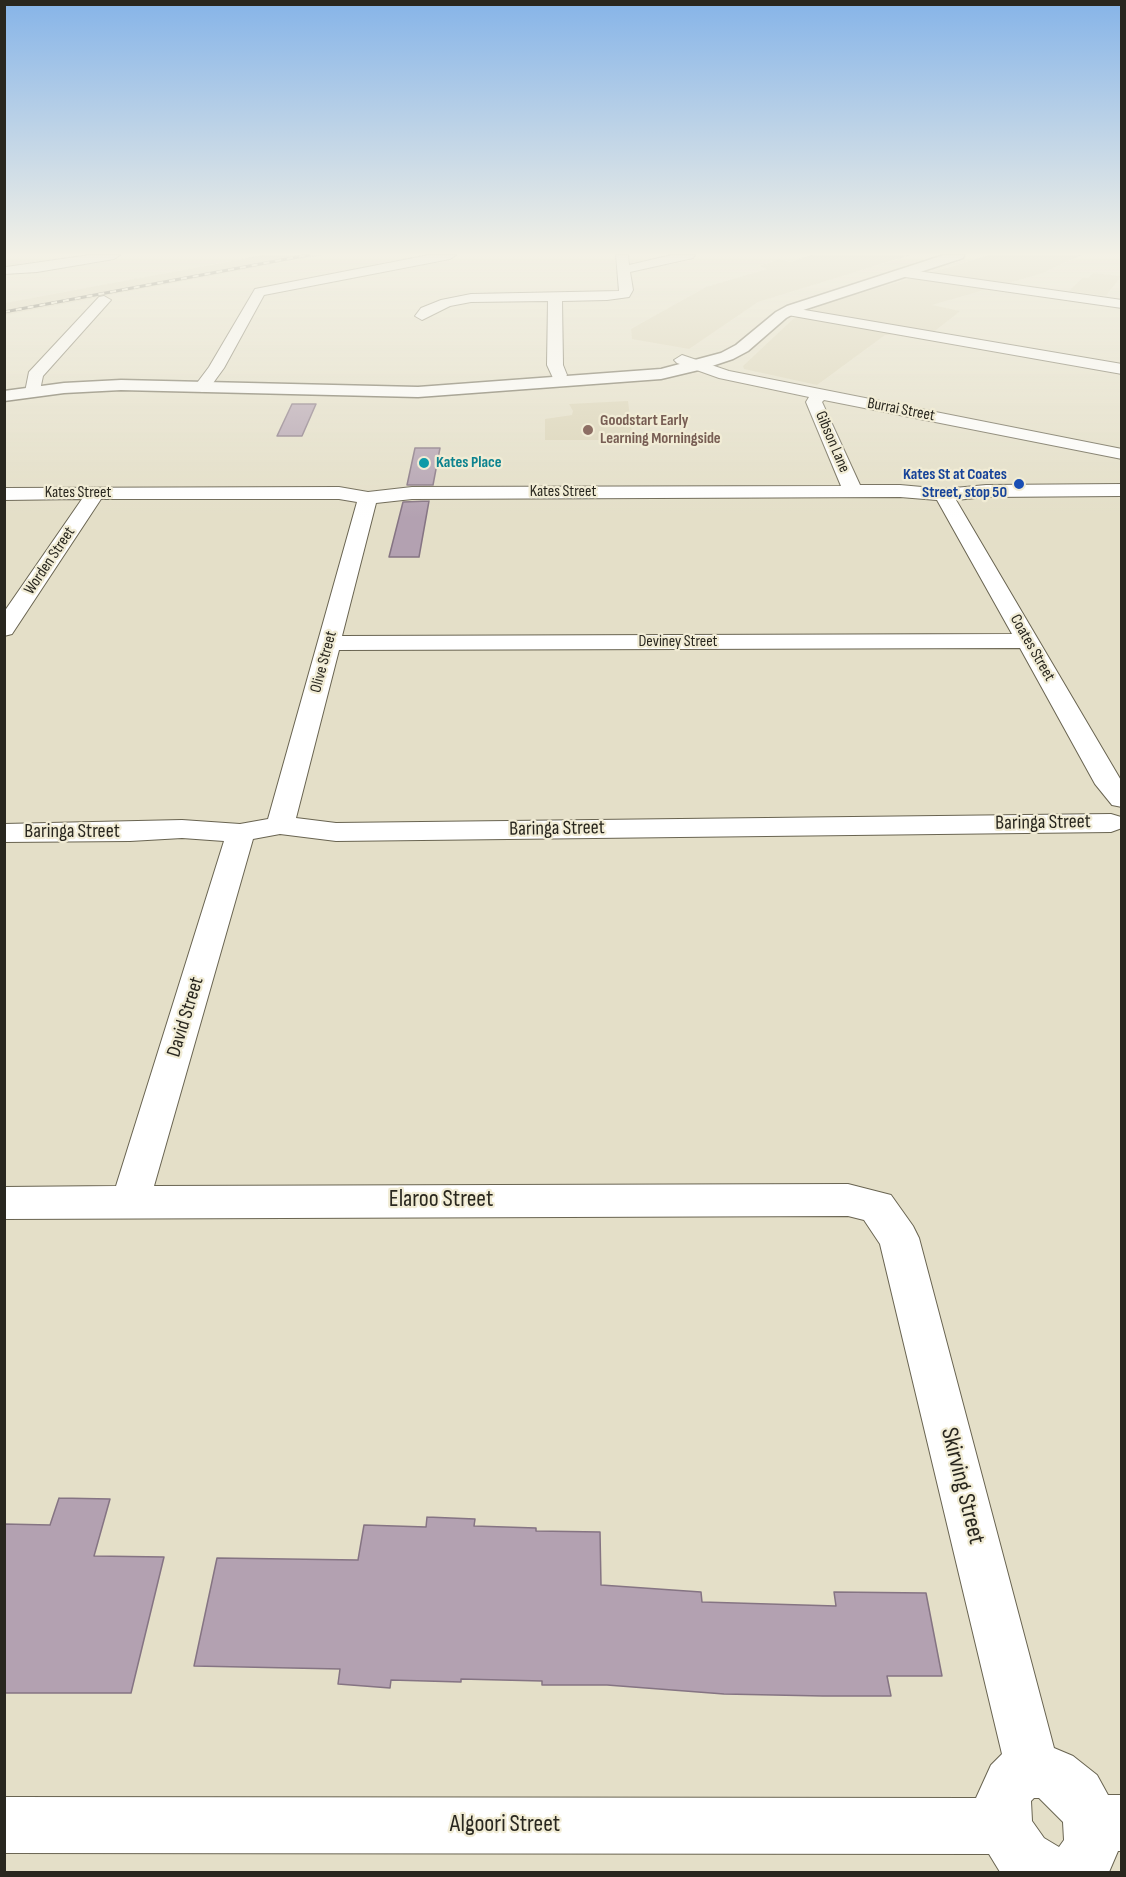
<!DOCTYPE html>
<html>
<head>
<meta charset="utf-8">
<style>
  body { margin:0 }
  #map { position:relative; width:1126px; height:1877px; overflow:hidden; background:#e4dfc8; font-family:"Sofia Sans Condensed",sans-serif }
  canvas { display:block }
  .frame { position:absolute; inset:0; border:6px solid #29271f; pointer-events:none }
</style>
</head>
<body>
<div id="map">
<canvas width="1126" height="1877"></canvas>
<div class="frame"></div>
</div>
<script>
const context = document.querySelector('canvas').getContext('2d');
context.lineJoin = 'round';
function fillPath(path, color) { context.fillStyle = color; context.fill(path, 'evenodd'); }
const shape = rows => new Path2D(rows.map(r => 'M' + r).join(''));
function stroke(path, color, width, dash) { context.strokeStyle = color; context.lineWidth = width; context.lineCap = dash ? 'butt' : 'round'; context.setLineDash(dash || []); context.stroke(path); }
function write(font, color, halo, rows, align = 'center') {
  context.font = font + ' "Sofia Sans Condensed",sans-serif'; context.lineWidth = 4.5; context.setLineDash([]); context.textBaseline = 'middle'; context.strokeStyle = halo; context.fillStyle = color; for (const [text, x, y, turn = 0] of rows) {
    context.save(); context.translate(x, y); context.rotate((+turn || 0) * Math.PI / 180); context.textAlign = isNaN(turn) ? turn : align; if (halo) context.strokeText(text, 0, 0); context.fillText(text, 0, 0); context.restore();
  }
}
fillPath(shape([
  [264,255,321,255,5,315,5,303],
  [812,255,910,255,758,302,689,349,632,339,631,329,706,287,767,269,758,266,781,259,790,262],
  [990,255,1081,255,1043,273,932,305,960,311,935,331,885,335,817,385,744,369,743,366,793,319,820,305],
  [1093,273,1121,276,1106,296,1069,291,1082,278,1088,278],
  [628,401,633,440,545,440,545,419,572,415,573,411,569,404]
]), '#dad3b6');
const building = shape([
  [292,404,316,404,302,436,277,436,292,404],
  [415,448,440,448,433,485,407,485,415,448],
  [429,501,419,557,389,557,403,502,429,501],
  [59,1498,110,1499,94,1556,164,1557,131,1693,4,1693,4,1524,50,1525,59,1498],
  [427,1517,475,1519,474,1526,536,1528,536,1531,600,1532,601,1585,701,1592,702,1602,836,1606,834,1592,926,1593,942,1676,887,1676,891,1696,823,1696,724,1694,607,1685,542,1685,542,1681,461,1679,461,1682,391,1680,390,1688,338,1684,340,1669,194,1666,217,1558,358,1560,364,1525,426,1527,427,1517]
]);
fillPath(building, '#b3a1b1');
stroke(building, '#857483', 1.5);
const minor = shape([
  [90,255,120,255,114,259,37,272,4,274,6,267,90,255],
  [429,255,456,255,450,259,264,295,224,368,208,390,202,392,194,387,209,367,255,289,429,255],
  [616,255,628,255,629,265,672,255,695,255,693,258,630,272,633,290,629,297,607,300,562,301,563,365,567,375,565,378,553,378,547,365,548,301,471,302,450,306,422,320,415,316,421,308,441,300,471,294,619,291,616,255],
  [903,269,1122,300,1122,308,898,276,897,273,903,269],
  [104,296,111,300,43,376,39,395,27,395,25,392,29,372,99,297,104,296],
  [787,307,1122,364,1122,374,782,314,780,311,787,307],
  [682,355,729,371,1122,449,1122,459,824,400,822,402,860,485,900,485,944,489,986,485,1122,484,1122,496,986,497,956,500,1122,782,1122,807,1112,805,1095,784,1020,648,339,650,296,818,336,823,1111,814,1121,817,1122,828,1111,832,336,841,280,834,253,839,154,1186,848,1184,891,1195,913,1226,919,1238,1054,1748,1073,1756,1097,1775,1108,1795,1122,1795,1122,1851,1118,1851,1109,1872,1000,1872,989,1854,4,1853,4,1797,976,1798,991,1765,1002,1754,880,1244,864,1220,848,1216,4,1219,4,1187,116,1186,224,841,182,838,130,841,4,842,4,824,182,820,240,824,268,819,357,502,339,499,101,499,12,634,4,636,4,612,82,499,4,500,4,488,339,487,368,492,412,487,841,486,806,402,809,397,719,378,677,363,674,360,682,355],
  [900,497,937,500,1012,634,342,636,376,503,412,499,900,497],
  [1034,1798,1039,1798,1063,1822,1064,1840,1059,1847,1044,1838,1032,1821,1031,1801,1034,1798]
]);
const major = shape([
  [944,255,964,255,963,258,797,312,786,318,748,351,733,359,703,369,661,379,418,397,121,390,64,393,4,401,4,391,64,383,121,380,418,387,661,369,721,353,736,345,776,312,787,306,944,255]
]);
stroke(minor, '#696451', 2);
stroke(major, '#696451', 3);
fillPath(minor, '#fff');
fillPath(major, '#fff');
const rail = shape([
  [4,312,308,255]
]);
stroke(rail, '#4d4b40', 3);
stroke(rail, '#f1ecd5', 2, [6]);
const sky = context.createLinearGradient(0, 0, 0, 518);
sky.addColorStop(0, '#86b4e8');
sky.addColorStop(0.49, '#f3f1e6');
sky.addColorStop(1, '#f3f1e600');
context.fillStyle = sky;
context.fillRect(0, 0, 1126, 518);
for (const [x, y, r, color] of [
  [588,430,6,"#8d6e63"],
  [424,463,6,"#0f9aa8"],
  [1019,484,6,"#1a4fb4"]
]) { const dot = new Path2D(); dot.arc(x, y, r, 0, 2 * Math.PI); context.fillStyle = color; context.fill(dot); stroke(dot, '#f1ecd5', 2); }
write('16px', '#29271f', '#f1ecd5', [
  ["Burrai Street",901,410,11],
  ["Gibson Lane",832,442,67],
  ["Kates Street",563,492],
  ["Kates Street",78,493],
  ["Worden Street",50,561,-56],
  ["Deviney Street",678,642],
  ["Coates Street",1032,648,60],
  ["Olive Street",324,662,-75]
]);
write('bold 16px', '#785e54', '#f1ecd5', [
  ["Goodstart Early",600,421],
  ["Learning Morningside",600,439]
], 'left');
write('bold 16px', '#0d838f', '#f1ecd5', [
  ["Kates Place",436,463]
], 'left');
write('bold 16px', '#164399', '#f1ecd5', [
  ["Kates St at Coates",1007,475],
  ["Street, stop 50",1007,493]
], 'right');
write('20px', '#29271f', '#f1ecd5', [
  ["Baringa Street",1043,823,-1],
  ["Baringa Street",557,829,-1],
  ["Baringa Street",72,832],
  ["David Street",186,1017,-73]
]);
write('24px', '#29271f', '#f1ecd5', [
  ["Elaroo Street",441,1200],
  ["Skirving Street",962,1486,76],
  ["Algoori Street",505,1825]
]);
</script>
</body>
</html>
